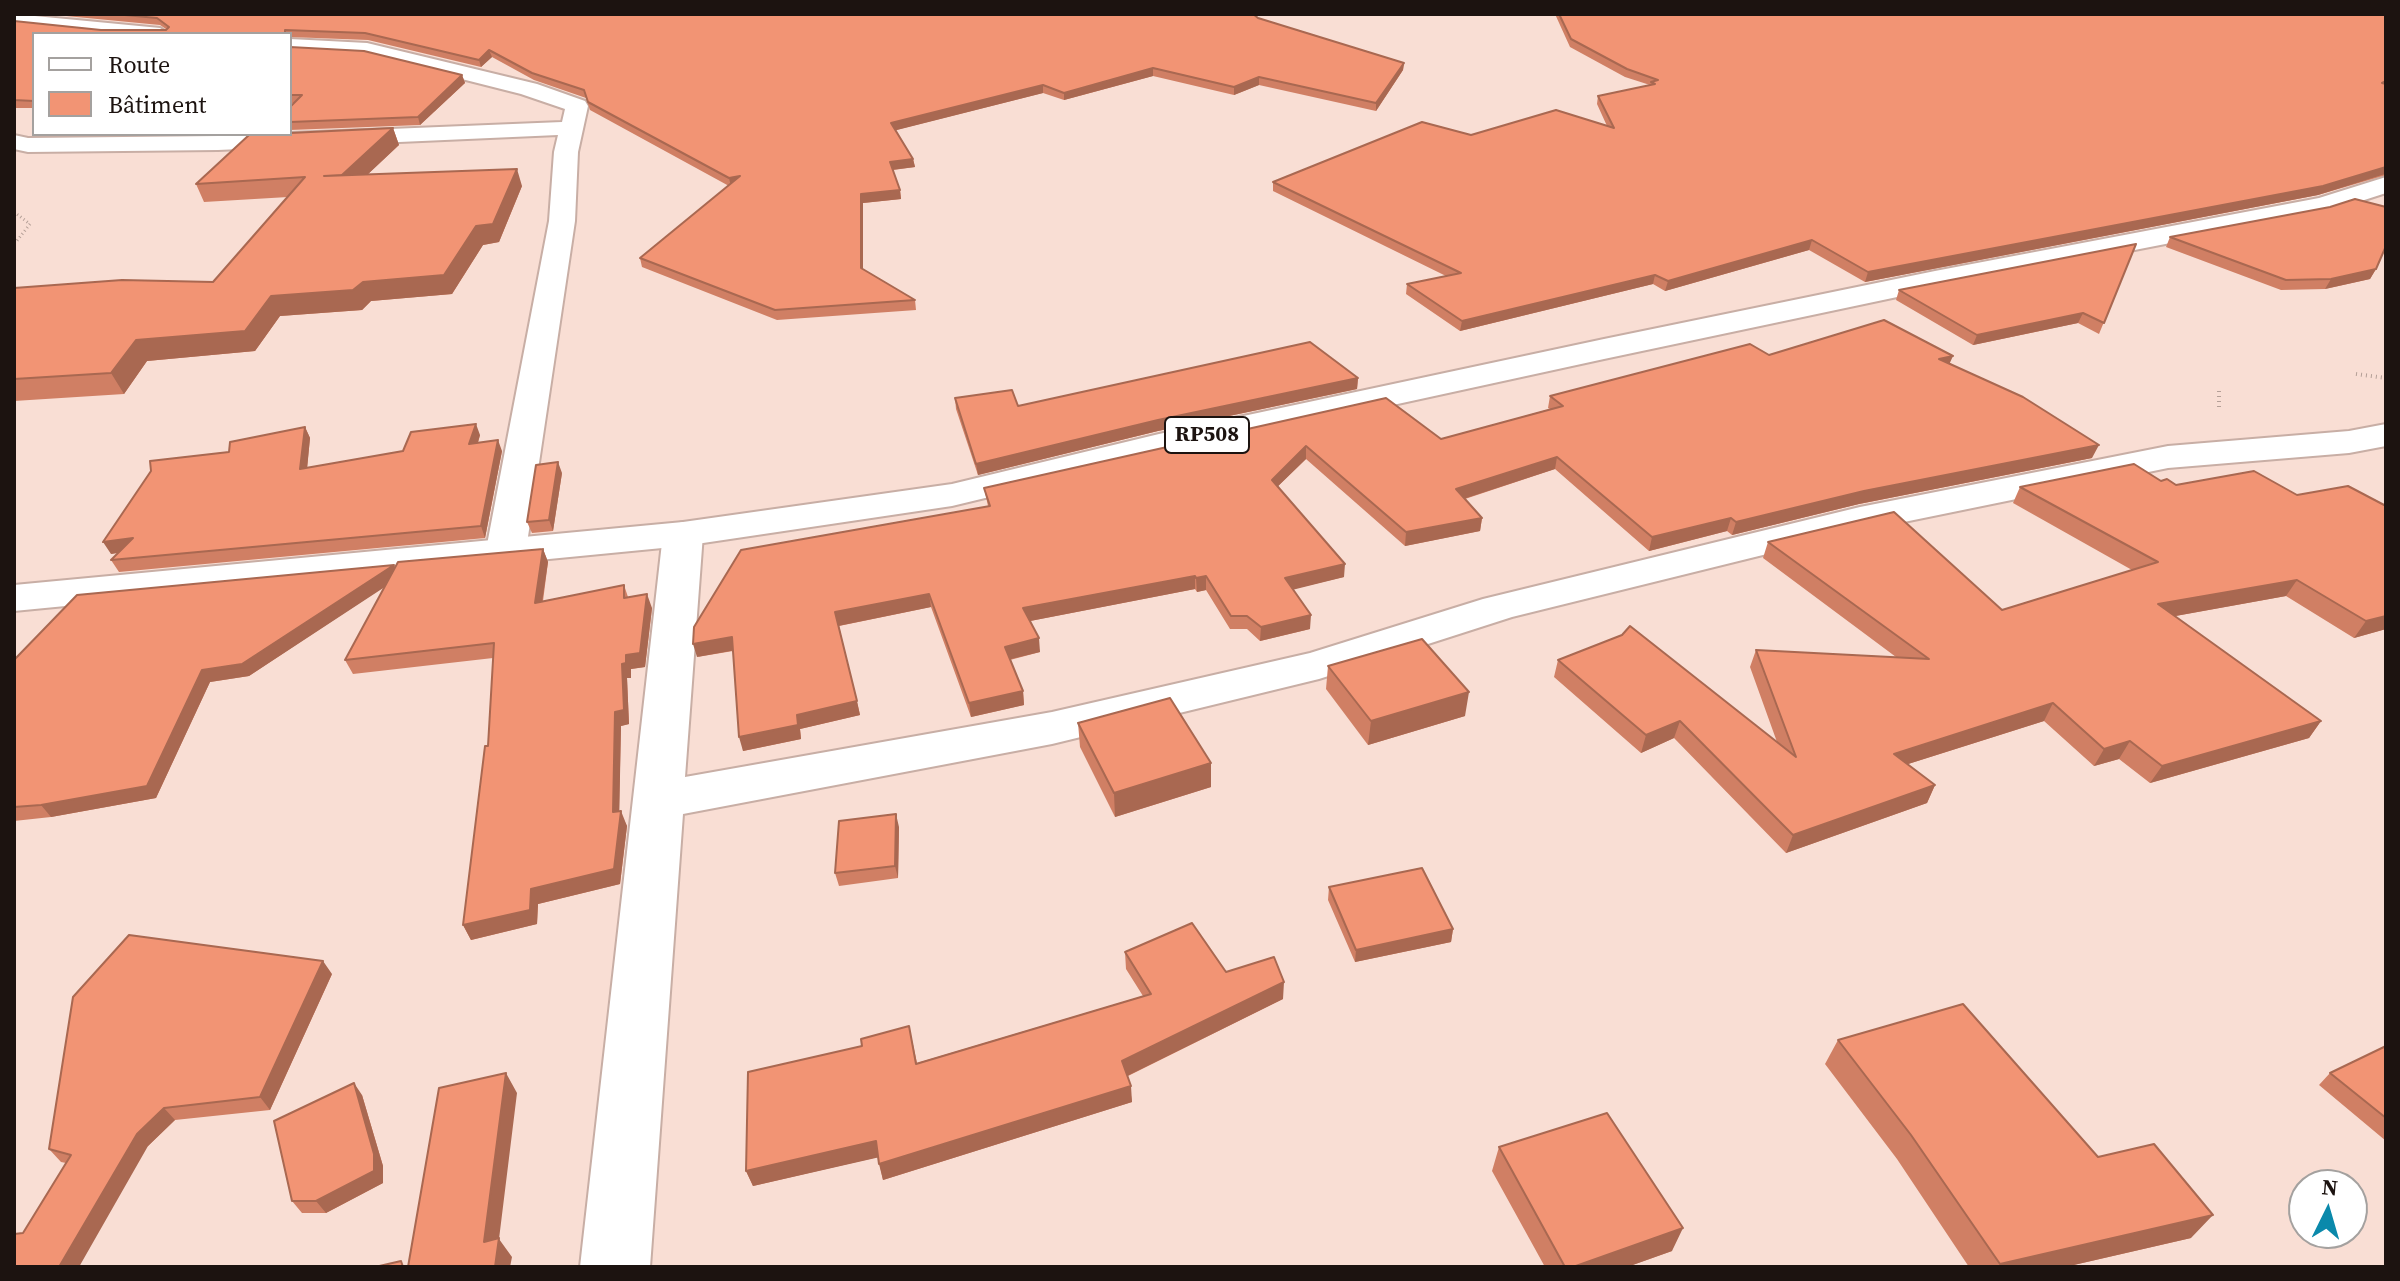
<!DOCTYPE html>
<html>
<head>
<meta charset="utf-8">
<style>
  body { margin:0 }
  #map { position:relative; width:2400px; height:1281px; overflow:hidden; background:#f9ded4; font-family:"Source Serif 4",serif }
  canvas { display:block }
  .frame { position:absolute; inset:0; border:16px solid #1c1310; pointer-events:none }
  .legend { position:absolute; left:32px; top:32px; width:260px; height:104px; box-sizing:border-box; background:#fff; border:2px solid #a4a19f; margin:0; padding:10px 14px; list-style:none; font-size:24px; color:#1c1310 }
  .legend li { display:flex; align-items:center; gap:16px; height:40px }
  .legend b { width:40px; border:2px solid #a4a19f }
  .north { position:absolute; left:2288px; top:1169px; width:80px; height:80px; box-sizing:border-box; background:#fff; border:2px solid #a4a19f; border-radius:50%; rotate:5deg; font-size:22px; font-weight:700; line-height:32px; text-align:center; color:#1c1310 }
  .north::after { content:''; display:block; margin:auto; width:28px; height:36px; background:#0a89ab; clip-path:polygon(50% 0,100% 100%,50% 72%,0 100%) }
</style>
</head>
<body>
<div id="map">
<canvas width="2400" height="1281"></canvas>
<div class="frame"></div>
<ul class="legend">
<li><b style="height:10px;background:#fff"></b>Route</li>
<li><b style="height:22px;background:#f29474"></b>Bâtiment</li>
</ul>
<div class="north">N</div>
</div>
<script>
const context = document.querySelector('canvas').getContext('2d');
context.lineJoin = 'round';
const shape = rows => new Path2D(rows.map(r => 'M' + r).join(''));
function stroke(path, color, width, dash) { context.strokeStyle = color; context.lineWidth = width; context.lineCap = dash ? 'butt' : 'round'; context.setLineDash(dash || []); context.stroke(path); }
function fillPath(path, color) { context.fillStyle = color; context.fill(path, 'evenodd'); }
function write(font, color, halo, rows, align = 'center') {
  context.font = font + ' "Source Serif 4",serif'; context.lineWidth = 7; context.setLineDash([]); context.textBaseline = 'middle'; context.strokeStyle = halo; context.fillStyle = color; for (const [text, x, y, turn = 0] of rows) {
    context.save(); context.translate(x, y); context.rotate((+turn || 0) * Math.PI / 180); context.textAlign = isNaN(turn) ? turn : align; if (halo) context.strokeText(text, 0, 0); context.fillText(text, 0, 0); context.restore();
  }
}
const street = shape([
  [14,14,160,28,169,34,105,34,14,25,14,14],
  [290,39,367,43,537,84,585,101,588,106,578,152,575,221,526,550,520,559,506,562,492,559,486,550,549,221,554,152,558,135,218,150,28,152,14,149,14,135,28,138,218,136,562,122,565,109,521,94,367,55,290,51,290,39],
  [2386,424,2386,446,2349,453,2168,468,1860,531,1512,617,1319,679,1052,744,683,814,650,1267,580,1267,663,534,669,526,683,522,697,526,703,534,685,777,1052,712,1310,653,1483,599,1860,507,2168,446,2349,431,2386,424]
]);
const primary = shape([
  [2386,177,2386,193,2324,213,1935,289,1604,359,1159,456,952,506,683,546,14,611,14,585,683,522,952,484,1159,434,1604,339,1935,271,2319,198,2386,177]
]);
stroke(street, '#c8aea5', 4);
stroke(primary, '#c8aea5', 4);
stroke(shape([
  [14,212,30,224,16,242]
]), '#b49f97', 3, [1, 3]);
stroke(shape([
  [2356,374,2386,378],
  [2219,391,2219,409]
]), '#b49f97', 4, [1, 4]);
fillPath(street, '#fff');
fillPath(primary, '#fff');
fillPath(shape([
  [45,14,1253,14,1258,18,1404,63,1403,70,1376,111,1259,85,1234,95,1153,76,1064,100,1043,93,896,130,913,159,915,167,893,170,900,190,901,199,863,203,863,269,915,300,916,310,777,320,642,267,640,258,729,186,590,110,586,98,534,80,492,57,481,67,368,40,290,37,290,34,34,34,34,108,14,108,14,21,101,30,166,29,160,25],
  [1555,14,2386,14,2386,175,2318,195,1865,282,1809,250,1665,291,1653,284,1460,331,1406,294,1407,284,1446,276,1273,191,1273,182,1471,135,1607,126,1597,104,1598,96,1650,85,1625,77,1570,47],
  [290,47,462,75,465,83,420,125,290,130,290,107,294,103,290,103],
  [393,128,399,145,368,174,522,186,499,242,483,245,452,294,371,301,362,310,280,316,255,351,147,361,124,394,14,401,14,288,213,282,288,197,204,202,196,184],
  [2170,237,2376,269,2370,279,2325,289,2281,290,2166,247],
  [2136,244,2099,334,2078,323,1973,345,1896,300,1899,290],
  [1769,355,1950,363,2092,458,1859,504,1732,535,1727,531,1649,551,1555,469,1465,499,1482,518,1480,531,1405,546,1306,459,1277,487,1344,577,1293,589,1310,629,1260,641,1247,629,1230,629,1206,590,1197,592,1195,589,1030,621,1040,652,1010,660,1023,691,1024,705,971,717,931,607,839,626,860,715,800,729,801,739,743,751,733,651,697,657,988,506,984,488,1386,398,1441,439,1550,409,1548,408,1550,396],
  [1358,378,1357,389,1158,431,978,475,956,409,955,398,1018,406],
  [305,427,310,438,307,468,403,451,480,435,478,443,502,451,485,538,119,572,111,560,119,552,111,554,229,452],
  [2134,464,2386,629,2354,638,2286,596,2175,616,2321,721,2309,738,2150,783,2119,759,2094,766,2044,721,1908,764,1935,785,1927,803,1786,853,1674,738,1641,753,1554,677,1558,660,1777,742,1750,667,1756,650,1896,657,1763,558,1768,542,2002,610,2132,570,2013,503,2020,487],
  [562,473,553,531,532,533,527,522],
  [543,549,548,562,543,601,624,585,628,597,652,608,645,667,631,669,631,678,627,678,629,724,621,726,619,811,627,826,620,884,538,904,537,924,471,940,463,925,488,746,493,658,353,674,345,660,385,586,249,676,210,682,156,798,51,817,14,821,14,660,394,565,395,568],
  [1328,666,1465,716,1368,745,1326,689],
  [1078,723,1211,787,1115,817,1080,747],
  [899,827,898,878,839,886,835,873],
  [1329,887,1453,929,1451,942,1355,962,1328,900],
  [1125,952,1226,972,1283,999,1128,1076,1132,1102,883,1180,878,1157,753,1186,746,1171,909,1026,917,1063,1143,996,1126,969],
  [332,974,270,1110,175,1120,148,1146,23,1233,66,1163,61,1162,49,1149],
  [1838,1040,2098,1157,2191,1238,2065,1267,1969,1267,1897,1159,1825,1064],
  [2386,1046,2386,1141,2319,1085,2330,1073],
  [362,1095,383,1166,383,1183,326,1213,302,1213,292,1201],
  [1499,1147,1672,1251,1627,1267,1545,1267,1492,1171]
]), '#d07f64');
fillPath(shape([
  [489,50,492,57,481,67,479,60],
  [1404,63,1403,70,1376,111,1376,103],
  [1153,68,1153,76,1064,100,1064,93],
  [462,75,465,83,420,125,418,117],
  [1259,77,1259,85,1234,95,1234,87],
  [1043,85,1043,93,893,131,891,123],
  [393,128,399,145,349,192,342,175],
  [913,159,915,167,891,170,890,162],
  [2386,167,2385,174,2318,195,1865,282,1868,272],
  [517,169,522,186,499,242,483,245,452,294,371,301,362,310,280,316,255,351,147,361,124,394,111,373,136,340,271,296,363,282,476,226],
  [740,176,731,187,729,178],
  [900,190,901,199,863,203,863,278,861,268,861,194],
  [1812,240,1809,250,1665,291,1668,281],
  [2376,269,2370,279,2325,289,2331,279],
  [1655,275,1653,284,1460,331,1462,321],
  [2083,313,2078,323,1973,345,1977,335],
  [1953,356,1948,367,1939,359],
  [1358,378,1357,389,1158,431,978,475,976,464,1158,420],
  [476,424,480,435,474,455,469,444],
  [305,427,310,438,306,480,300,469],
  [498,440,502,451,485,538,481,526],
  [2099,445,2092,458,1859,504,1732,535,1736,522,1864,491],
  [1306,446,1306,459,1271,493,1272,480],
  [1557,457,1555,469,1454,502,1456,489],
  [558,462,562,473,553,531,549,520],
  [1482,518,1480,531,1405,546,1406,532],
  [1731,518,1727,531,1649,551,1652,537],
  [133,538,140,550,111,554,103,542],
  [543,549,548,562,540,616,535,603],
  [1345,564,1344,577,1284,592,1285,578],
  [394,565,400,577,249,676,210,682,156,798,51,817,41,805,202,670],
  [1195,576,1195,589,1025,622,1023,608],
  [1206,576,1206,590,1197,592,1196,578],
  [2297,580,2286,596,2148,621,2158,604],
  [647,594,652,608,645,667,631,669,631,678,627,678,629,724,621,726,619,826,613,812,615,712,622,664],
  [929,594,931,607,838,626,835,612],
  [1311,615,1310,629,1260,641,1261,627],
  [2386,616,2386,629,2354,638,2366,621],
  [732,637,736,650,697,657,693,644],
  [1039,638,1040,652,1007,660,1005,647],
  [1023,691,1024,705,971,717,969,703],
  [1469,692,1465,716,1368,745,1371,721],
  [857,701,860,715,800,729,801,739,743,751,739,737,797,715],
  [2053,703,2044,721,1886,771,1894,754],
  [1680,721,1674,738,1641,753,1646,735],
  [2321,721,2309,738,2150,783,2162,766],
  [2130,741,2119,759,2094,766,2104,749],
  [1211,763,1211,787,1115,817,1114,793],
  [1935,785,1927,803,1786,853,1793,835],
  [621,811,627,826,620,884,538,904,537,924,471,940,463,925,531,889],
  [896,814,899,827,898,878,895,866],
  [1453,929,1451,942,1355,962,1356,950],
  [323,961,332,974,270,1110,260,1097],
  [1284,982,1283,999,1123,1078,1122,1061],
  [506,1073,517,1093,499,1239,512,1257,510,1267,495,1267,484,1242],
  [354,1083,362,1095,383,1166,383,1183,326,1213,316,1201],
  [1131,1086,1132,1102,883,1180,879,1164],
  [164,1108,175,1120,148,1146,79,1267,59,1267,137,1134],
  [876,1141,880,1157,753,1186,746,1171],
  [2213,1215,2191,1238,2065,1267,1998,1267,2000,1264],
  [1683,1228,1672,1251,1627,1267,1573,1267]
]), '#a96851');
const building = shape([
  [114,14,1253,14,1258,18,1404,63,1376,103,1259,77,1234,87,1153,68,1064,93,1043,85,891,123,913,159,890,162,900,190,861,194,861,268,915,300,775,310,640,258,740,176,729,178,588,102,584,90,532,73,489,50,479,60,365,33,285,30,285,34,34,34,34,101,14,100,14,21,101,30,166,30,169,27,157,18,114,14],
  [1559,14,2386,14,2386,81,2382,83,2386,84,2386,167,2323,186,1868,272,1812,240,1668,281,1655,275,1462,321,1407,284,1461,273,1273,182,1422,122,1471,135,1556,110,1614,128,1598,96,1655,84,1651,82,1658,80,1627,69,1571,39,1559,14],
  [290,47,364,51,462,75,418,117,290,122,290,107,302,95,290,95,290,47],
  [393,128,342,175,324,176,517,169,493,224,476,226,444,275,363,282,353,290,271,296,245,331,136,340,111,373,14,379,14,288,122,280,213,282,305,177,196,184,249,135,290,134,290,133,393,128],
  [2355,199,2386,207,2386,246,2376,269,2331,279,2286,280,2170,237,2330,207,2355,199],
  [2136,244,2104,323,2083,313,1977,335,1899,290,2136,244],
  [1884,320,1953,356,1939,359,2023,397,2099,445,1864,491,1736,522,1731,518,1652,537,1557,457,1456,489,1482,518,1406,532,1306,446,1272,480,1345,564,1285,578,1311,615,1261,627,1247,616,1231,616,1206,576,1196,578,1195,576,1023,608,1039,638,1005,647,1023,691,969,703,929,594,835,612,857,701,797,715,798,725,739,737,732,637,693,644,694,627,741,550,990,506,984,488,1386,398,1441,439,1563,406,1550,396,1750,344,1769,355,1884,320],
  [1310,342,1358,378,1158,420,976,464,955,398,1012,390,1018,406,1310,342],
  [476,424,469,444,498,440,481,526,111,560,133,538,103,542,151,471,150,461,229,452,230,442,305,427,300,469,403,451,411,432,476,424],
  [558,462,549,520,527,522,536,465,558,462],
  [2134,464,2161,481,2167,479,2176,485,2254,471,2297,495,2348,486,2386,506,2386,616,2366,621,2297,580,2158,604,2321,721,2162,766,2130,741,2104,749,2053,703,1894,754,1935,785,1793,835,1680,721,1646,735,1558,660,1622,635,1630,626,1796,757,1756,650,1929,659,1768,542,1894,512,2002,610,2158,562,2020,487,2134,464],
  [543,549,535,603,624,585,624,598,647,594,640,653,626,655,626,663,622,664,624,710,615,712,613,812,621,811,614,869,531,889,530,910,463,925,485,746,488,746,494,643,345,660,398,562,543,549],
  [394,565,242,664,202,670,147,786,41,805,14,807,14,660,77,595,394,565],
  [1422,639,1469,692,1371,721,1328,666,1422,639],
  [1170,698,1211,763,1114,793,1078,723,1170,698],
  [896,814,895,866,835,873,839,821,896,814],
  [1422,868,1453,929,1356,950,1329,887,1422,868],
  [1192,923,1226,972,1274,957,1284,982,1122,1061,1131,1086,879,1164,876,1141,746,1171,748,1072,862,1046,861,1039,909,1026,916,1064,1151,994,1125,952,1192,923],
  [129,935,323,961,260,1097,164,1108,137,1134,59,1267,14,1267,14,1234,23,1233,71,1155,49,1149,73,997,129,935],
  [1963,1004,2098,1157,2154,1144,2213,1215,2000,1264,1911,1135,1838,1040,1963,1004],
  [2386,1046,2386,1118,2330,1073,2386,1046],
  [506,1073,484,1242,499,1238,495,1267,408,1267,439,1088,506,1073],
  [354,1083,374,1154,374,1171,316,1201,292,1201,274,1121,354,1083],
  [1607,1113,1683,1228,1573,1267,1565,1267,1499,1147,1607,1113],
  [401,1261,403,1267,375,1267,401,1261]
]);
fillPath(building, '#f29474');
stroke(building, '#a96851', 2);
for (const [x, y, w] of [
  [1207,435,84]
]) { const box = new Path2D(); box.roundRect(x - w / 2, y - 18, w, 36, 6); context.fillStyle = '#fff'; context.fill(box); stroke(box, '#1c1310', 2); }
write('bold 22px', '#1c1310', null, [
  ["RP508",1207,435]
]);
</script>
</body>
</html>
